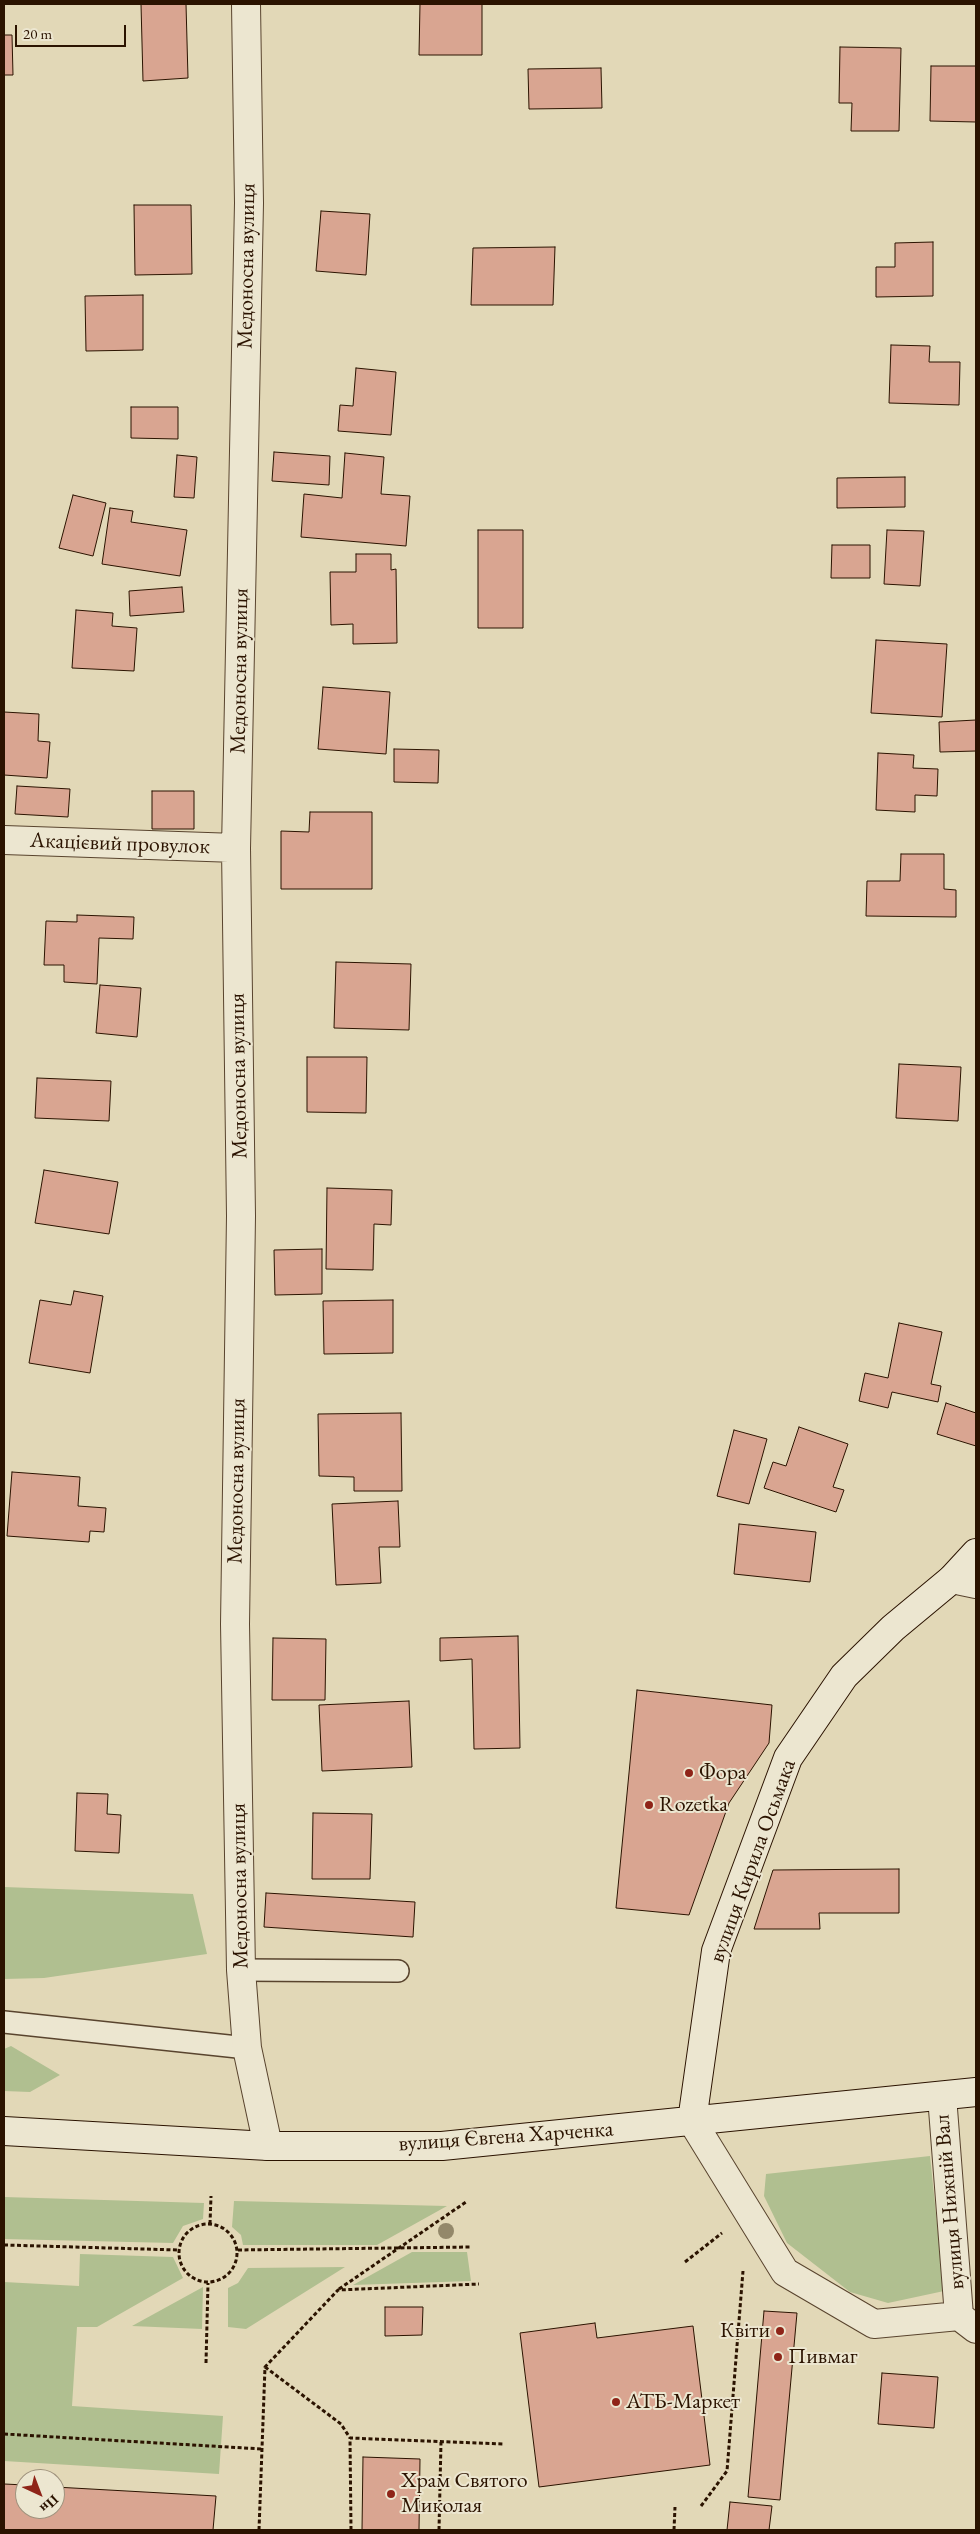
<!DOCTYPE html>
<html>
<head>
<meta charset="utf-8">
<style>
  body { margin:0 }
  #map { position:relative; width:980px; height:2534px; overflow:hidden; background:#e2d8b7; font-family:"EB Garamond",serif }
  canvas { display:block }
  .frame { position:absolute; inset:0; border:5px solid #2b1300; pointer-events:none }
  .north { position:absolute; left:15px; top:2469px; width:50px; height:50px; box-sizing:border-box; background:#ece6d0; border:1px solid #9f927d; border-radius:50%; rotate:137deg; font-size:14px; font-weight:700; line-height:20px; text-align:center; color:#2b1300 }
  .north::after { content:''; display:block; margin:auto; width:18px; height:22px; background:#8f2418; clip-path:polygon(50% 0,100% 100%,50% 72%,0 100%) }
  .scale { position:absolute; left:15px; top:25px; width:111px; height:22px; box-sizing:border-box; border:2px solid #2b1300; border-top:0; padding-left:6px; font-size:15px; line-height:18px; white-space:nowrap; color:#2b1300; -webkit-text-stroke:4px #ece6d0; paint-order:stroke }
</style>
</head>
<body>
<div id="map">
<canvas width="980" height="2534"></canvas>
<div class="frame"></div>
<div class="north">Пн</div>
<div class="scale">20 m</div>
</div>
<script>
const context = document.querySelector('canvas').getContext('2d');
context.lineJoin = 'round';
function fillPath(path, color) { context.fillStyle = color; context.fill(path, 'evenodd'); }
const shape = rows => new Path2D(rows.map(r => 'M' + r).join(''));
function stroke(path, color, width, dash) { context.strokeStyle = color; context.lineWidth = width; context.lineCap = dash ? 'butt' : 'round'; context.setLineDash(dash || []); context.stroke(path); }
function write(font, color, halo, rows, align = 'center') {
  context.font = font + ' "EB Garamond",serif'; context.lineWidth = 4; context.setLineDash([]); context.textBaseline = 'middle'; context.strokeStyle = halo; context.fillStyle = color; for (const [text, x, y, turn = 0] of rows) {
    context.save(); context.translate(x, y); context.rotate((+turn || 0) * Math.PI / 180); context.textAlign = isNaN(turn) ? turn : align; if (halo) context.strokeText(text, 0, 0); context.fillText(text, 0, 0); context.restore();
  }
}
fillPath(shape([
  [4,1887,193,1894,207,1954,44,1978,4,1979],
  [11,2046,60,2075,30,2092,4,2091,4,2049],
  [930,2156,944,2291,888,2303,850,2292,787,2243,764,2196,766,2174],
  [4,2197,204,2203,203,2219,183,2226,173,2243,4,2239],
  [234,2201,447,2206,377,2245,243,2245,241,2235,232,2227],
  [412,2252,467,2252,471,2281,353,2285],
  [80,2254,173,2257,183,2278,97,2327,77,2327,72,2406,223,2416,219,2474,4,2461,4,2282,79,2286],
  [345,2267,246,2329,228,2327,228,2288,238,2283,248,2268],
  [203,2287,202,2329,132,2326]
]), '#b0bf90');
const building = shape([
  [141,4,186,4,188,78,143,81,141,4],
  [420,4,482,4,482,55,419,55,420,4],
  [4,35,12,35,13,75,4,75,4,35],
  [840,47,901,48,899,131,851,131,852,103,839,103,840,47],
  [931,66,976,66,976,122,930,121,931,66],
  [601,68,602,108,529,109,528,69,601,68],
  [134,205,191,205,192,274,135,275,134,205],
  [321,211,370,214,366,275,316,271,321,211],
  [933,242,933,296,876,297,876,267,895,267,895,243,933,242],
  [555,247,553,305,471,305,473,248,555,247],
  [143,295,143,350,86,351,85,296,143,295],
  [891,345,930,346,929,362,960,362,959,405,889,403,891,345],
  [356,368,396,372,391,435,338,431,340,405,353,406,356,368],
  [131,407,178,407,178,439,131,438,131,407],
  [274,452,330,456,329,485,272,481,274,452],
  [345,453,384,457,381,494,410,496,406,546,301,537,304,494,342,498,345,453],
  [177,455,197,457,194,498,174,497,177,455],
  [905,477,905,507,837,508,837,478,905,477],
  [73,495,106,503,93,556,59,548,73,495],
  [110,508,133,511,131,522,187,530,180,576,102,564,110,508],
  [478,530,523,530,523,628,478,628,478,530],
  [887,530,924,531,920,586,884,584,887,530],
  [832,545,870,545,870,578,831,578,832,545],
  [356,554,391,554,391,570,396,569,397,643,353,644,353,624,331,625,330,572,356,572,356,554],
  [182,587,184,612,130,616,129,591,182,587],
  [76,610,113,613,112,626,137,628,134,671,72,668,76,610],
  [876,640,947,644,942,717,871,713,876,640],
  [323,687,390,692,386,754,318,749,323,687],
  [4,712,39,714,38,741,50,742,47,778,4,775,4,712],
  [976,720,976,751,940,752,939,722,976,720],
  [394,749,439,750,438,783,394,782,394,749],
  [878,753,914,755,913,768,938,769,937,796,915,795,915,812,876,810,878,753],
  [17,786,70,789,68,817,15,814,17,786],
  [152,791,194,791,194,829,152,829,152,791],
  [310,812,372,812,372,889,281,889,281,831,309,832,310,812],
  [901,854,944,854,944,889,956,890,956,917,866,916,867,881,900,881,901,854],
  [77,915,134,917,133,939,99,938,97,984,64,982,64,965,44,965,46,921,77,922,77,915],
  [336,962,411,964,409,1030,334,1028,336,962],
  [100,985,141,988,137,1037,96,1033,100,985],
  [307,1057,367,1057,366,1113,307,1112,307,1057],
  [899,1064,961,1067,958,1121,896,1118,899,1064],
  [37,1078,111,1081,109,1121,35,1118,37,1078],
  [44,1170,118,1182,109,1234,35,1223,44,1170],
  [327,1188,392,1190,391,1225,374,1224,373,1270,326,1269,327,1188],
  [322,1249,322,1294,275,1295,274,1250,322,1249],
  [74,1291,103,1296,90,1373,29,1363,40,1300,71,1305,74,1291],
  [393,1300,393,1353,324,1354,323,1301,393,1300],
  [899,1323,942,1332,931,1384,941,1386,938,1402,892,1392,888,1408,859,1401,865,1373,888,1378,899,1323],
  [946,1403,976,1413,976,1446,937,1434,946,1403],
  [401,1413,402,1491,354,1491,354,1477,319,1476,318,1414,401,1413],
  [799,1427,848,1444,833,1487,844,1490,836,1512,764,1488,773,1462,786,1466,799,1427],
  [734,1430,767,1439,749,1504,717,1496,734,1430],
  [12,1472,80,1477,78,1506,106,1508,104,1532,90,1531,89,1542,7,1536,12,1472],
  [398,1501,400,1547,379,1547,381,1583,336,1585,332,1504,398,1501],
  [739,1524,816,1532,810,1582,734,1574,739,1524],
  [518,1636,520,1748,474,1749,472,1659,440,1661,440,1638,518,1636],
  [273,1638,326,1639,325,1700,272,1700,273,1638],
  [637,1690,772,1705,769,1743,729,1803,689,1915,616,1908,637,1690],
  [409,1701,412,1767,322,1771,319,1705,409,1701],
  [77,1793,108,1794,107,1814,121,1815,119,1853,75,1851,77,1793],
  [313,1813,372,1814,370,1879,312,1879,313,1813],
  [899,1869,899,1913,819,1913,820,1929,754,1929,773,1870,899,1869],
  [266,1893,415,1902,413,1937,264,1927,266,1893],
  [385,2307,423,2307,422,2335,385,2336,385,2307],
  [764,2311,797,2313,780,2500,748,2497,764,2311],
  [595,2323,597,2338,693,2326,710,2465,539,2487,520,2333,595,2323],
  [882,2373,938,2377,934,2428,878,2424,882,2373],
  [363,2457,420,2459,419,2530,362,2530,363,2457],
  [4,2484,25,2485,25,2509,55,2509,55,2487,216,2496,213,2530,4,2530,4,2484],
  [730,2502,772,2506,769,2530,727,2530,730,2502]
]);
fillPath(building, '#d9a591');
stroke(building, '#2b1300', 1);
const lane = shape([
  [241,1970,398,1971],
  [4,2022,247,2048]
]);
const street = shape([
  [246,4,249,203,236,848,241,1216,235,1624,241,1970,247,2048,268,2146],
  [4,840,236,848],
  [952,1579,976,1584],
  [942,2096,959,2316,976,2329],
  [692,2121,785,2272,874,2324,959,2316]
]);
const secondary = shape([
  [692,2121,716,1951,788,1758,844,1676,893,1628,952,1579,976,1553],
  [4,2131,268,2146,442,2146,976,2092]
]);
stroke(lane, '#59442e', 24);
stroke(street, '#59442e', 30);
stroke(secondary, '#2b1300', 30);
stroke(shape([
  '179 2253a29 29 0 1 1 58 0a29 29 0 1 1-58 0Z',
  [210,2224,211,2196],
  [4,2245,179,2250],
  [238,2250,472,2247],
  [685,2262,722,2233],
  [339,2289,466,2202],
  [206,2363,208,2283],
  [265,2367,341,2424,350,2438],
  [4,2434,262,2449],
  [701,2506,727,2471,743,2271],
  [259,2530,265,2367,338,2290,479,2284],
  [351,2530,350,2438,503,2444],
  [439,2530,441,2442],
  [674,2530,675,2507]
]), '#2b1300', 3, [4, 2.5]);
stroke(lane, '#ece6d0', 21);
stroke(street, '#ece6d0', 28);
stroke(secondary, '#ece6d0', 28);
context.fillStyle = '#93886a';
for (const [x, y] of [
  [446,2231]
]) { context.beginPath(); context.arc(x, y, 8, 0, 2 * Math.PI); context.fill(); }
for (const [x, y, r, color] of [
  [689,1773,5,"#8f2418"],
  [649,1805,5,"#8f2418"],
  [780,2331,5,"#8f2418"],
  [778,2357,5,"#8f2418"],
  [616,2402,5,"#8f2418"],
  [391,2494,5,"#8f2418"]
]) { const dot = new Path2D(); dot.arc(x, y, r, 0, 2 * Math.PI); context.fillStyle = color; context.fill(dot); stroke(dot, '#ece6d0', 2); }
write('22px', '#2b1300', '#ece6d0', [
  ["Медоносна вулиця",247,266,-89],
  ["Медоносна вулиця",240,671,-89],
  ["Акацієвий провулок",120,844,2],
  ["Медоносна вулиця",239,1076,-91],
  ["Медоносна вулиця",237,1481,-89],
  ["вулиця Кирила Осьмака",753,1861,-70],
  ["Медоносна вулиця",240,1886,-91],
  ["вулиця Євгена Харченка",506,2137,-4],
  ["вулиця Нижній Вал",950,2202,-95]
]);
write('22px', '#2b1300', '#ece6d0', [
  ["Фора",699,1773],
  ["Rozetka",659,1805],
  ["Квіти",770,2331,"right"],
  ["Пивмаг",788,2357],
  ["АТБ-Маркет",626,2402],
  ["Храм Святого",401,2481],
  ["Миколая",401,2506]
], 'left');
</script>
</body>
</html>
